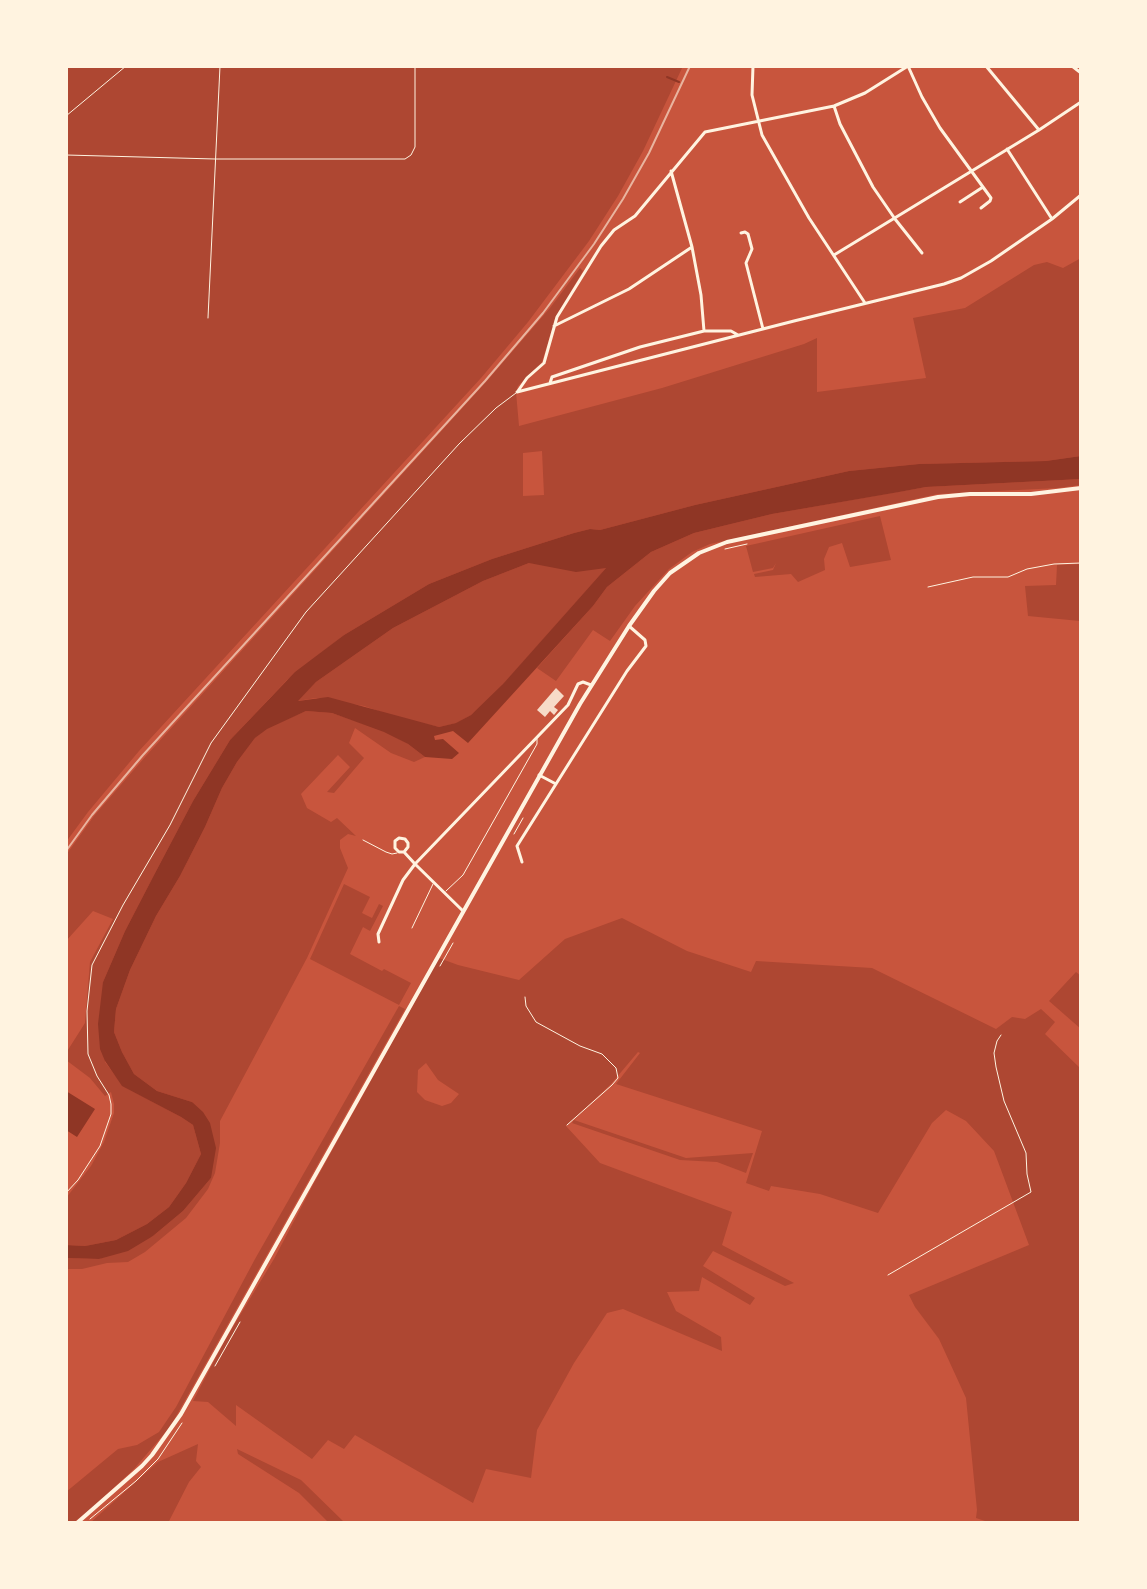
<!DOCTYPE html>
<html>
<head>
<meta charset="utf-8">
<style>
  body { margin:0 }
  #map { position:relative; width:1147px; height:1589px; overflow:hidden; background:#c8553d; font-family:"Sofia Sans Condensed",sans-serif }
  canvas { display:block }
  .frame { position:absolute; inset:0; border:68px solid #fff3e0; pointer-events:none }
</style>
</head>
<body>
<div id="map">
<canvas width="1147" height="1589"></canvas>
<div class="frame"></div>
</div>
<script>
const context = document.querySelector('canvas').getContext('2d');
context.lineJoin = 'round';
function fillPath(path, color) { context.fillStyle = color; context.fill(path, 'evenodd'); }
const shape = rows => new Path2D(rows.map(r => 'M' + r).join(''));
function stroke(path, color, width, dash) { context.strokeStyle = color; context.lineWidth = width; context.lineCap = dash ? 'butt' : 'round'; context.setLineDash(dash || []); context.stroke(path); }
fillPath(shape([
  [66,66,683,66,643,151,618,196,589,241,528,322,481,378,139,751,88,812,66,842],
  [1081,258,1081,456,1046,461,919,464,849,471,695,505,600,530,590,529,574,533,492,559,429,584,344,635,287,680,230,740,193,801,154,875,125,931,103,982,105,1062,123,1086,181,1117,193,1125,201,1154,186,1183,169,1207,147,1224,116,1240,85,1246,66,1245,66,1198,91,1166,104,1142,114,1113,114,1104,111,1092,105,1096,90,1078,66,1060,66,1053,85,1023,90,962,113,919,93,911,66,941,66,855,94,816,145,757,486,382,550,308,580,268,583,271,556,316,542,362,518,386,516,392,519,426,662,388,804,344,817,338,817,392,926,378,913,318,965,308,1034,265,1047,262,1063,268],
  [542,451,544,495,523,496,523,453],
  [1081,479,1081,485,1058,488,938,494,710,544,692,552,669,569,635,606,610,641,593,630,556,681,537,668,593,606,607,587,651,552,694,533,772,514,926,487],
  [880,516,891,560,850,567,842,543,829,547,824,559,825,570,798,582,791,574,755,577,754,574,773,570,776,563,773,568,753,572,746,546],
  [529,563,607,567,492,697,471,715,457,723,439,727,396,717,364,706,316,698,297,701,316,682,393,628,483,581],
  [1081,564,1080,621,1028,616,1025,586,1056,585,1057,565],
  [306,711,332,713,384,731,408,744,425,757,414,762,391,753,355,728,349,743,364,758,334,793,327,792,350,767,338,755,301,794,307,808,331,822,337,818,356,836,348,834,340,840,340,848,348,868,307,958,220,1121,220,1143,215,1173,208,1189,186,1218,145,1252,128,1262,107,1263,82,1269,68,1269,66,1268,66,1258,99,1259,153,1236,183,1211,211,1178,192,1102,157,1091,134,1074,122,1052,114,1032,116,1009,130,970,156,916,180,876,205,827,222,788,237,762,255,738,267,728],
  [344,884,370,897,362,913,372,918,379,904,383,906,370,931,363,927,350,954,382,971,384,969,411,983,399,1005,310,959],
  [622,918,687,951,751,972,756,961,872,968,996,1029,1012,1017,1025,1019,1041,1009,1055,1022,1045,1034,1081,1069,1081,1523,991,1523,976,1518,977,1510,966,1398,939,1339,915,1307,909,1295,1029,1245,994,1151,966,1121,946,1110,932,1123,878,1213,820,1194,771,1186,769,1191,746,1183,762,1131,616,1084,640,1053,638,1052,611,1084,566,1126,600,1163,732,1212,722,1245,794,1283,785,1286,713,1251,703,1266,755,1298,750,1305,702,1277,699,1291,667,1292,676,1311,721,1337,722,1351,623,1309,607,1313,574,1363,537,1430,531,1478,486,1469,473,1503,355,1435,344,1449,328,1440,312,1459,236,1405,236,1426,208,1402,193,1401,225,1340,274,1259,314,1183,439,958,458,965,519,980,565,939],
  [426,1063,438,1080,459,1094,451,1103,442,1106,425,1100,417,1092,418,1070],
  [1076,972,1081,976,1081,1029,1049,1001],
  [399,1006,405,1009,170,1427,134,1469,92,1508,73,1523,66,1523,66,1492,118,1449,137,1445,159,1432,176,1407,255,1259],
  [574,1120,686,1158,753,1153,746,1173,717,1162,680,1160,572,1123],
  [198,1444,196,1461,201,1467,189,1482,168,1523,90,1523,158,1462],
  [237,1449,301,1480,345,1523,329,1523,299,1493,238,1454]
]), '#ae4732');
fillPath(shape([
  [1081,456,1081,479,926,487,899,492,772,514,694,533,651,552,607,587,593,606,468,743,453,731,434,736,435,740,443,739,459,753,452,759,425,757,408,744,384,732,332,713,306,711,267,729,255,738,237,762,222,788,205,827,180,876,156,916,130,970,116,1009,114,1032,122,1052,134,1074,157,1091,192,1102,203,1112,210,1123,216,1148,211,1178,183,1211,153,1236,128,1251,99,1259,66,1258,66,1245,85,1246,116,1240,147,1224,169,1207,186,1183,201,1154,193,1125,181,1117,122,1086,105,1061,100,1049,98,1024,103,982,125,931,154,875,193,801,230,740,295,672,344,635,429,584,492,559,574,533,590,529,600,530,695,505,849,471,919,464,1046,461],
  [529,563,576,572,606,568,503,684,471,715,456,723,439,727,328,697,298,701,316,682,393,628,483,581],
  [66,1091,95,1109,77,1137,66,1130]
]), '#8f3625');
stroke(shape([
  [667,77,679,82]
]), '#8f3625', 2);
fillPath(shape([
  [556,688,564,696,554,707,558,710,554,715,550,711,545,717,537,710]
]), '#f7dbc8');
stroke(shape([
  [66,116,126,66],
  [66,155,215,159,405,159,411,155,415,147,415,66],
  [208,318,220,66],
  [725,549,747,544],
  [928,587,973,577,1008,577,1027,569,1054,564,1081,563],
  [1080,623,1081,601],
  [514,834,523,818],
  [440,966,453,943],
  [525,997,526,1006,536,1022,580,1046,602,1054,616,1068,618,1078,612,1085,567,1125],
  [888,1275,1031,1192,1027,1174,1026,1153,1004,1101,996,1067,994,1053,997,1041,1001,1035],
  [215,1366,240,1322],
  [90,1519,136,1481,158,1459,182,1423]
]), '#fff3e0', 1);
stroke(shape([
  [363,840,386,852,392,854,397,853],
  [446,891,463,875,537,744,537,739],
  [412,928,433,884],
  [66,1193,78,1180,100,1146,111,1114,111,1104,109,1095,97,1076,88,1054,87,1011,92,965,123,905,170,825,211,743,306,612,459,444,496,408,516,393]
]), '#fff3e0', 1);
stroke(shape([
  [753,66,752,95,762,135,809,218,865,303],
  [908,66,922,97,940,128,991,198,990,201,981,208],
  [986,66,1039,130],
  [1072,66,1081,73],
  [834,106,840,124,873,187,895,219,922,253],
  [1007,149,1052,219],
  [671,171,692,247,701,295,704,331],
  [960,202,983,187],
  [741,233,745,232,748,234,752,249,746,263,763,329],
  [834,255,1039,130,1081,102],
  [554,326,629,289,692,247],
  [550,383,552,377,640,347,704,331,731,331,738,335],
  [518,391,527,378,544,363,557,317,601,246,614,230,635,216,705,132,834,106,865,93,908,66],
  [517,392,794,321,944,284,961,278,991,261,1052,219,1081,195],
  [539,775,556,784],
  [404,852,408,847,408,843,405,839,399,838,395,841,395,848,399,852,404,852,415,864,568,705,578,684,583,682,591,685],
  [522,862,517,846,627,671,646,646,645,640,629,626],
  [379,942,378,934,403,880,415,864,463,911]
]), '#fff3e0', 3);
stroke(shape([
  [77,1523,142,1466,152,1455,181,1414,580,704,629,626,654,591,670,573,699,553,727,542,938,497,970,494,1031,494,1081,488]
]), '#fff3e0', 4);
stroke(shape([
  [66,851,92,815,143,755,485,381,543,313,594,244,623,199,649,153,690,66]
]), '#e9b49f', 2);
</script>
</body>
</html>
